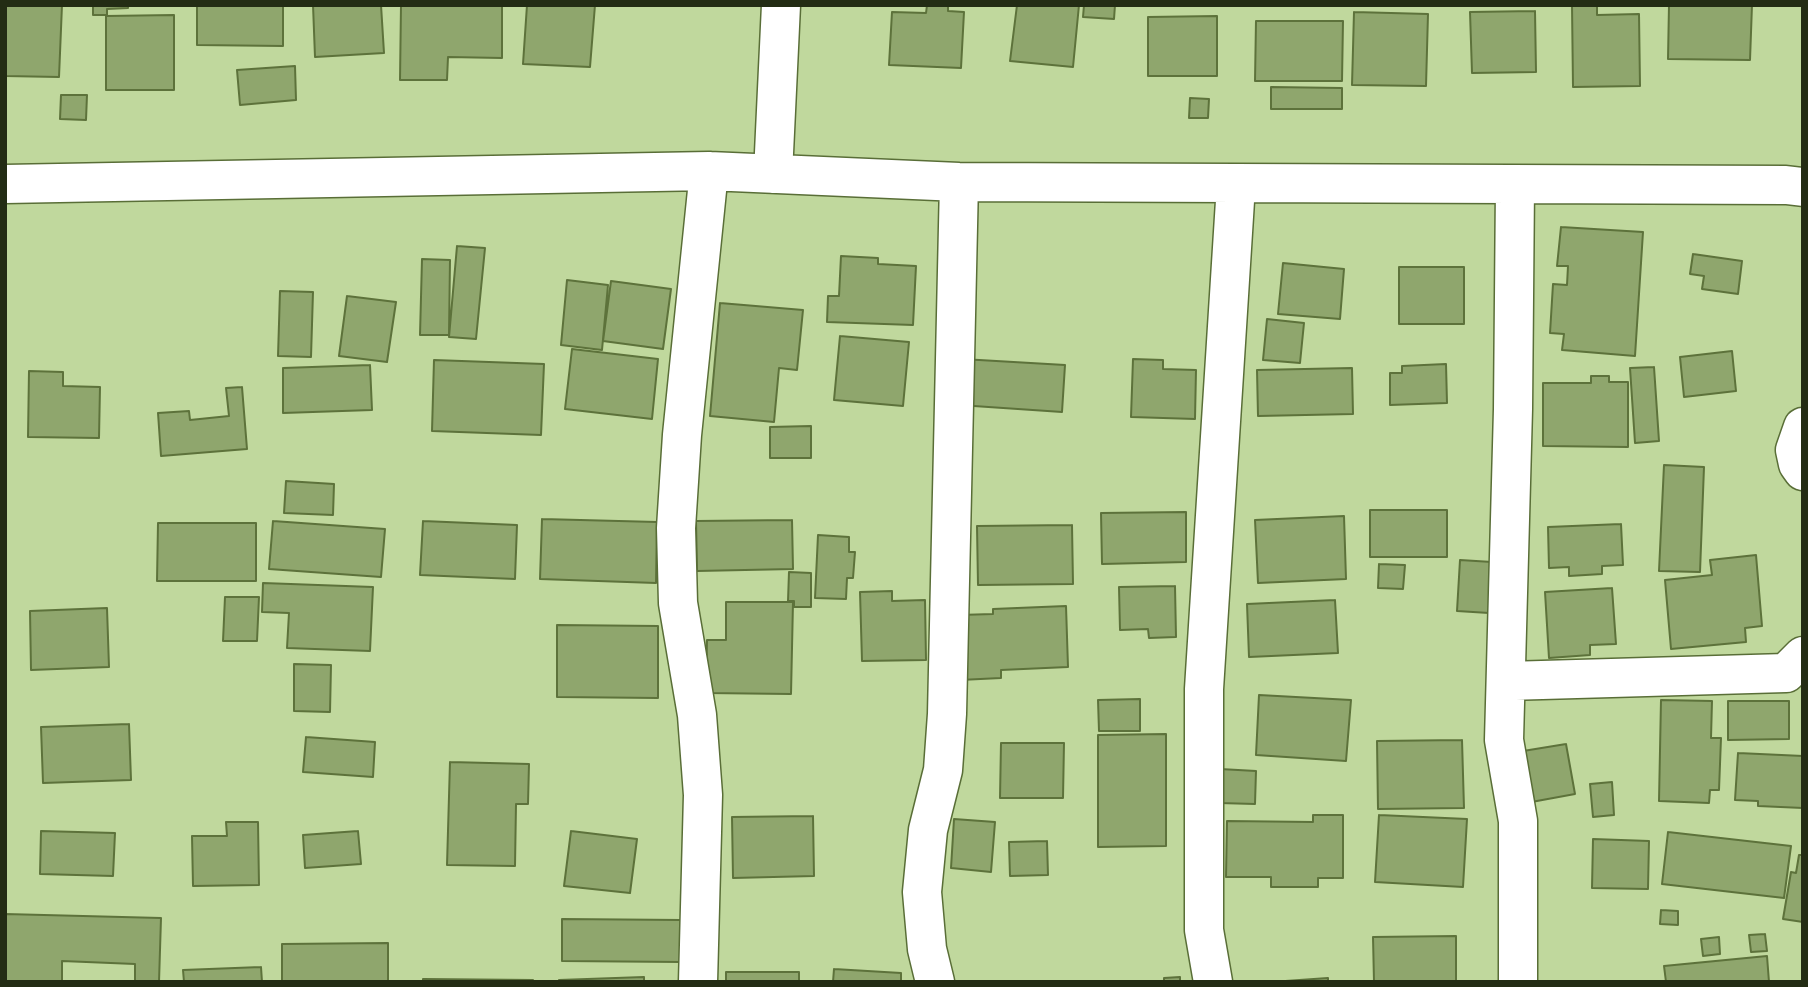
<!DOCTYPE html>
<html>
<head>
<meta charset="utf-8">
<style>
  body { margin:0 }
  #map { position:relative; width:1808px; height:987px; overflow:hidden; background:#c0d89d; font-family:Montserrat,sans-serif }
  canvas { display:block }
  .frame { position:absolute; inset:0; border:7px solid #232c14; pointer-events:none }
</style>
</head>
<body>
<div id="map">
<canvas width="1808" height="987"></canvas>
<div class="frame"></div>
</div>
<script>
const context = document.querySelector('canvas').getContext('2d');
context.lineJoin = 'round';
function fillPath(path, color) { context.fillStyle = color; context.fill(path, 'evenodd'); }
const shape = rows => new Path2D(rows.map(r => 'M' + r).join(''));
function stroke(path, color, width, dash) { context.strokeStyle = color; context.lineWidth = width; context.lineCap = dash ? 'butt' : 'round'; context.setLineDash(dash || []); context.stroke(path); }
const building = shape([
  [5,5,62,5,59,77,5,76,5,5],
  [93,5,128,5,128,8,107,9,107,15,93,15,93,5],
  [197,5,283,5,283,46,197,45,197,5],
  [313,5,381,5,384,53,315,57,313,5],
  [401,5,502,5,502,58,448,57,447,80,400,80,401,5],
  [527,5,595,5,590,67,523,64,527,5],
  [927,5,948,5,948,11,964,12,961,68,889,65,892,12,926,13,927,5],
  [1017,5,1079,5,1073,67,1010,61,1017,5],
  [1084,5,1115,5,1114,19,1083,17,1084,5],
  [1572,5,1597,5,1597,15,1639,14,1640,86,1573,87,1572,5],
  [1669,5,1752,5,1750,60,1668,59,1669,5],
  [1535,11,1536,72,1472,73,1470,12,1535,11],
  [1354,12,1428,14,1426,86,1352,85,1354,12],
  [174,15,174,90,106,90,106,16,174,15],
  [1217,16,1217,76,1148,76,1148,17,1217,16],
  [1256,21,1343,21,1342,81,1255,81,1256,21],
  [295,66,296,100,240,105,237,70,295,66],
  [1271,87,1342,88,1342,109,1271,109,1271,87],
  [61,95,87,95,86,120,60,119,61,95],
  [1190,98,1209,99,1208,118,1189,118,1190,98],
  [1561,227,1643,232,1635,356,1562,350,1564,334,1550,333,1553,284,1567,285,1568,266,1557,266,1561,227],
  [457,246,485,248,476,339,449,337,457,246],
  [1693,254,1742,261,1738,294,1702,289,1704,276,1690,274,1693,254],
  [841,256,878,258,878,264,916,266,913,325,827,322,828,296,839,296,841,256],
  [422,259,450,260,449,335,420,335,422,259],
  [1283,263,1344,269,1340,319,1278,314,1283,263],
  [1399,267,1464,267,1464,324,1399,324,1399,267],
  [567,280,608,285,602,350,561,345,567,280],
  [611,281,671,289,663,349,603,341,611,281],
  [280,291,313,292,311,357,278,356,280,291],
  [347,296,396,302,387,362,339,356,347,296],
  [720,303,803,310,797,370,779,368,774,422,710,416,720,303],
  [1267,319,1304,323,1300,363,1263,360,1267,319],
  [840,336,909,342,903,406,834,400,840,336],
  [572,349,658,359,652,419,565,409,572,349],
  [1732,351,1736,391,1684,397,1680,357,1732,351],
  [962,359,1065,365,1062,412,959,405,962,359],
  [1133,359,1163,360,1163,369,1196,370,1195,419,1131,417,1133,359],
  [434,360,544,364,541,435,432,431,434,360],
  [1446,364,1447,403,1390,405,1390,373,1402,373,1402,366,1446,364],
  [370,365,372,410,283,413,283,368,370,365],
  [1654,367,1659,441,1635,443,1630,368,1654,367],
  [1352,368,1353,414,1258,416,1257,370,1352,368],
  [29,371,63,372,63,386,100,387,99,438,28,437,29,371],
  [1591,376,1609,376,1609,382,1628,382,1628,447,1543,446,1543,383,1591,383,1591,376],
  [242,387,247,449,161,456,158,413,189,411,190,420,229,416,226,388,242,387],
  [811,426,811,458,770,458,770,427,811,426],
  [1664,465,1704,467,1700,572,1659,571,1664,465],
  [286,481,334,484,333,515,284,513,286,481],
  [1370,510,1447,510,1447,557,1370,557,1370,510],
  [1186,512,1186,562,1102,564,1101,513,1186,512],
  [1344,516,1346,579,1258,583,1255,520,1344,516],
  [542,519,657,522,656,583,540,579,542,519],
  [792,520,793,569,697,571,696,521,792,520],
  [273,521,385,529,381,577,269,569,273,521],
  [423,521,517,525,515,579,420,575,423,521],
  [158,523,256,523,256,581,157,581,158,523],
  [1621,524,1623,565,1602,566,1602,574,1569,576,1569,567,1549,568,1548,527,1621,524],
  [1072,525,1073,584,978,585,977,526,1072,525],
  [818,535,849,537,849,552,855,552,853,578,847,578,846,599,815,598,818,535],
  [1756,555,1762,626,1745,628,1746,642,1671,649,1665,580,1712,575,1710,560,1756,555],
  [1460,560,1492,562,1489,613,1457,611,1460,560],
  [1379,564,1405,565,1403,589,1378,588,1379,564],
  [789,572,811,573,811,607,794,607,794,601,788,601,789,572],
  [263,583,373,587,370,651,287,648,289,613,262,612,263,583],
  [1175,586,1176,637,1149,638,1148,629,1120,630,1119,587,1175,586],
  [1612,588,1616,644,1590,645,1590,655,1549,658,1545,592,1612,588],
  [892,591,892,601,925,600,926,660,862,661,860,592,892,591],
  [225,597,259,597,257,641,223,641,225,597],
  [1335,600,1338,653,1249,657,1247,604,1335,600],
  [726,602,793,602,791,694,706,693,707,640,726,640,726,602],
  [1066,606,1068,667,1001,670,1001,678,960,680,959,615,993,614,993,609,1066,606],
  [107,608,109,667,31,670,30,611,107,608],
  [557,625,658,626,658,698,557,697,557,625],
  [294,664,331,665,330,712,294,711,294,664],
  [1259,695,1351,700,1346,761,1256,755,1259,695],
  [1140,699,1140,731,1099,731,1098,700,1140,699],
  [1661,700,1712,701,1711,738,1721,738,1719,790,1710,790,1709,803,1659,801,1661,700],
  [1728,701,1789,701,1789,739,1728,740,1728,701],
  [129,724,131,780,43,783,41,727,129,724],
  [1166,734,1166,846,1098,847,1098,735,1166,734],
  [306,737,375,742,373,777,303,772,306,737],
  [1462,740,1464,808,1378,809,1377,741,1462,740],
  [1001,743,1064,743,1063,798,1000,798,1001,743],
  [1566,744,1575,794,1526,803,1517,752,1566,744],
  [1738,753,1803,756,1803,808,1758,806,1758,801,1735,800,1738,753],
  [450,762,529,764,528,804,516,804,515,866,447,865,450,762],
  [1220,769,1256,771,1255,804,1219,803,1220,769],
  [1612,782,1614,815,1593,817,1590,784,1612,782],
  [1313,815,1343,815,1343,878,1318,878,1318,887,1271,887,1271,877,1226,877,1227,821,1313,822,1313,815],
  [1379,815,1467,819,1463,887,1375,882,1379,815],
  [813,816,814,876,733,878,732,817,813,816],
  [954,819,995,822,991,872,951,868,954,819],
  [226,822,258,822,259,885,193,886,192,836,227,836,226,822],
  [41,831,115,833,113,876,40,874,41,831],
  [358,831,361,864,305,868,303,835,358,831],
  [571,831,637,839,630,893,564,886,571,831],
  [1668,832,1791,846,1784,898,1662,884,1668,832],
  [1593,839,1649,841,1648,889,1592,888,1593,839],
  [1047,841,1048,875,1010,876,1009,842,1047,841],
  [1799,855,1803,855,1803,922,1783,919,1791,872,1796,873,1799,855],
  [1661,910,1678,911,1678,925,1660,924,1661,910],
  [5,914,161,918,159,982,135,982,135,964,62,961,62,982,5,981,5,914],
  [562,919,681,920,681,962,562,961,562,919],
  [1765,934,1767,951,1751,952,1749,935,1765,934],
  [1456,936,1456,982,1374,982,1373,937,1456,936],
  [1719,937,1720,954,1703,956,1701,939,1719,937],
  [388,943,388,982,282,982,282,944,388,943],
  [1767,956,1769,982,1666,982,1664,966,1767,956],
  [261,967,262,982,184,982,183,970,261,967],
  [834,969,901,973,901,982,833,982,834,969],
  [726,972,799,972,799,982,726,982,726,972],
  [644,977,644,982,559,982,559,980,644,977],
  [1180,977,1180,982,1164,982,1164,978,1180,977],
  [1328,978,1328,982,1271,982,1328,978],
  [423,979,533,980,533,982,423,982,423,979]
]);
fillPath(building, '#8fa66d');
stroke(building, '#5d723b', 2);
const minor = shape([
  [773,174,781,5],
  [5,184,709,171,959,182,1786,185,1803,187],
  [1515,185,1513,409,1504,740,1518,821,1518,982],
  [1803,427,1795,450,1798,464,1803,471],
  [1507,681,1786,673,1803,656],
  [698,982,703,795,697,715,678,603,676,528,682,435,709,171],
  [935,982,927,949,922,892,928,830,943,770,947,714,959,182],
  [1213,982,1204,930,1204,689,1236,185]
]);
stroke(minor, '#596e37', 41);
stroke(minor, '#fff', 38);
</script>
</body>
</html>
